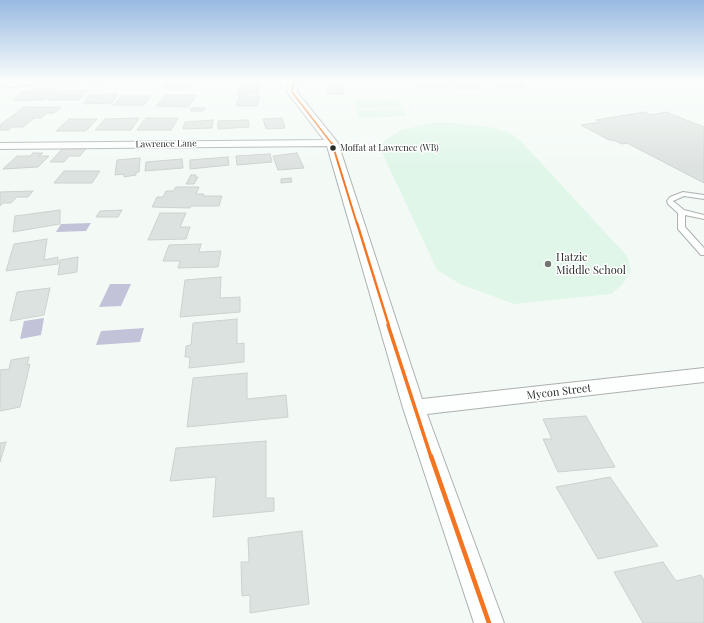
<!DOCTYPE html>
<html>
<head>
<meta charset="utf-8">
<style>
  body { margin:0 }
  canvas { display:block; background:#f3faf6 }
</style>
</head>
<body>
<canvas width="704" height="623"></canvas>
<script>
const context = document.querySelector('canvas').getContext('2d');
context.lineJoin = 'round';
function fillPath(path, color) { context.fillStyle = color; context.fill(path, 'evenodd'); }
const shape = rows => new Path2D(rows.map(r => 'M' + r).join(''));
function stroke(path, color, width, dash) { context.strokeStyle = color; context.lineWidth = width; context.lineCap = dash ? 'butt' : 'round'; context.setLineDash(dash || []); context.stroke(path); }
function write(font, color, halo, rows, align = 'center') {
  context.font = font + ' "Playfair Display",serif'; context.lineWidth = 3; context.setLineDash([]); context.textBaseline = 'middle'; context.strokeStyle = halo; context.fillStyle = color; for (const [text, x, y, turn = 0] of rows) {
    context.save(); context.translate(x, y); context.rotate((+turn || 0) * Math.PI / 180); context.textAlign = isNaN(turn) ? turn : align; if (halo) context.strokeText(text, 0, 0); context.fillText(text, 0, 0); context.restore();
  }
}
fillPath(shape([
  [399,100,402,107,356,108,355,101],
  [403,109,407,116,359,118,357,110],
  [433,123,453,123,490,127,508,132,520,140,627,256,631,271,623,284,611,294,514,304,460,284,437,270,380,148,384,141,401,130]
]), '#e0f6e9');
fillPath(shape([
  [91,223,86,231,56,232,61,224],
  [110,284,131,284,121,306,99,307],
  [44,318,41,335,20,339,24,321],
  [144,328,140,342,96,345,101,331]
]), '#c2c3d8');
const building = shape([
  [241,80,260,80,260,83,240,83,241,80],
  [426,80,441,80,449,81,444,88,421,87,426,80],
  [476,80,481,88,456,88,452,81,476,80],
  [495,80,521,80,524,88,497,87,495,80],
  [166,82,192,82,188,88,162,88,166,82],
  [327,83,343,83,344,94,327,94,327,83],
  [260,84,258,93,237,94,241,85,260,84],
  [38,89,57,89,44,100,29,100,28,101,13,100,22,92,38,89],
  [59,90,88,90,78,100,48,100,59,90],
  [117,94,112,103,84,104,89,95,117,94],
  [166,95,197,95,188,107,156,106,166,95],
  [122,96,151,96,144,105,113,105,122,96],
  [239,96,260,96,257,106,236,106,239,96],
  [24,107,61,107,54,113,47,113,41,118,34,118,23,127,12,127,9,130,0,130,0,125,24,107],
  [192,108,205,108,203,111,190,111,192,108],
  [645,112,650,115,666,112,704,127,704,183,627,143,622,144,613,140,609,140,581,125,601,122,596,120,645,112],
  [139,118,131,130,95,130,105,119,139,118],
  [146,118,178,118,171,130,137,130,146,118],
  [282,118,285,128,266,129,263,119,282,118],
  [69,119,97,119,86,131,56,131,69,119],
  [213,120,212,128,183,129,185,122,213,120],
  [248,120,249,127,218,129,218,121,248,120],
  [88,146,80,156,69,156,64,162,50,162,64,147,88,146],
  [33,153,43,153,39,156,49,156,38,167,3,169,17,156,30,156,33,153],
  [297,153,304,168,278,170,273,156,297,153],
  [270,154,272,162,237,165,236,156,270,154],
  [228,157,229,165,190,169,190,160,228,157],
  [140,158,139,172,136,172,136,175,124,177,124,174,115,175,117,160,140,158],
  [182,159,183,168,145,171,146,162,182,159],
  [64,171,100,171,92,183,54,183,64,171],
  [191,175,196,175,195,177,198,177,194,184,186,184,191,175],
  [291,178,292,182,281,183,281,179,291,178],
  [176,187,199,187,196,194,204,194,203,196,222,196,219,206,191,206,190,208,152,207,157,197,163,197,166,191,173,191,176,187],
  [33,191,28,197,17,197,11,203,3,203,0,206,0,192,33,191],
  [60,210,60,224,13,232,15,216,60,210],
  [122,210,118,217,96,217,100,211,122,210],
  [160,213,186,213,180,227,190,227,186,239,148,240,160,213],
  [47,239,44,260,58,257,58,264,6,271,14,244,47,239],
  [201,244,199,252,221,251,218,267,178,268,180,261,163,261,169,245,201,244],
  [78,257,77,272,58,275,60,260,78,257],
  [221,277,220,298,240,297,240,312,180,317,185,280,221,277],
  [50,288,44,315,10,321,17,292,50,288],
  [237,319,237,344,244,343,244,362,189,368,190,357,185,357,186,346,191,345,193,323,237,319],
  [29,357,27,365,30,364,20,407,0,411,0,370,9,369,11,360,29,357],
  [247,373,247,399,286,395,288,417,187,427,193,378,247,373],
  [586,416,615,467,558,472,543,439,552,439,543,419,586,416],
  [266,441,266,498,274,498,274,511,213,517,216,477,170,481,176,448,266,441],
  [6,442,0,462,0,443,6,442],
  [610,477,658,546,598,559,556,487,610,477],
  [302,531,309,604,250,613,250,595,242,596,241,562,249,562,248,538,302,531],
  [663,562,676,581,701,575,704,580,704,623,643,623,614,572,663,562]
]);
fillPath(building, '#dce2df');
stroke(building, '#ccd2ce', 1);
const service = shape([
  [683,192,704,195,704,199,684,196,673,201,684,210,704,215,704,219,685,215,685,227,704,248,704,255,701,255,678,229,678,213,668,204,667,201,670,197,683,192]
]);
const minor = shape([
  [17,80,127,80,123,83,37,84,8,87,3,84,5,82,17,80],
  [289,80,298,80,297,92,338,143,422,399,704,368,704,382,427,414,504,623,474,623,403,408,327,146,0,149,0,143,324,140,287,92,289,80]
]);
stroke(service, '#acb1ae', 2);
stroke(minor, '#acb1ae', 2);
fillPath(service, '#fdfefe');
fillPath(minor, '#fdfefe');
stroke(shape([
  [294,80,292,92,332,144]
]), '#f37421', 1.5);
stroke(shape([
  [332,143,357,224]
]), '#f37421', 2);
stroke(shape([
  [357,223,389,326]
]), '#f37421', 2.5);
stroke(shape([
  [388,325,431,457]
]), '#f37421', 3.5);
stroke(shape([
  [431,456,489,623]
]), '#f37421', 4.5);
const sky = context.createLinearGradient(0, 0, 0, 168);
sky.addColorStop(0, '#99bae2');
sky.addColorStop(0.48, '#fafdfb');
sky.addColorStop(1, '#fafdfb00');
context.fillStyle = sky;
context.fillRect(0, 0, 704, 168);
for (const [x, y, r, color] of [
  [333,148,3.5,"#282d2a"],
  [548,264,4,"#6f7571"]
]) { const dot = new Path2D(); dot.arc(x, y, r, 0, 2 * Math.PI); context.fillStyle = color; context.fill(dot); stroke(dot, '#fff', 1.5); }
write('9px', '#282d2a', '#fff', [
  ["Lawrence Lane",166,144,-1]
]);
write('9px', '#282d2a', '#fff', [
  ["Moffat at Lawrence (WB)",340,148]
], 'left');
write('11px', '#282d2a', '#fff', [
  ["Hatzic",556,258],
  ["Middle School",556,271]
], 'left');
write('11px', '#282d2a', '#fff', [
  ["Mycon Street",559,392,-7]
]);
</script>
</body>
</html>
